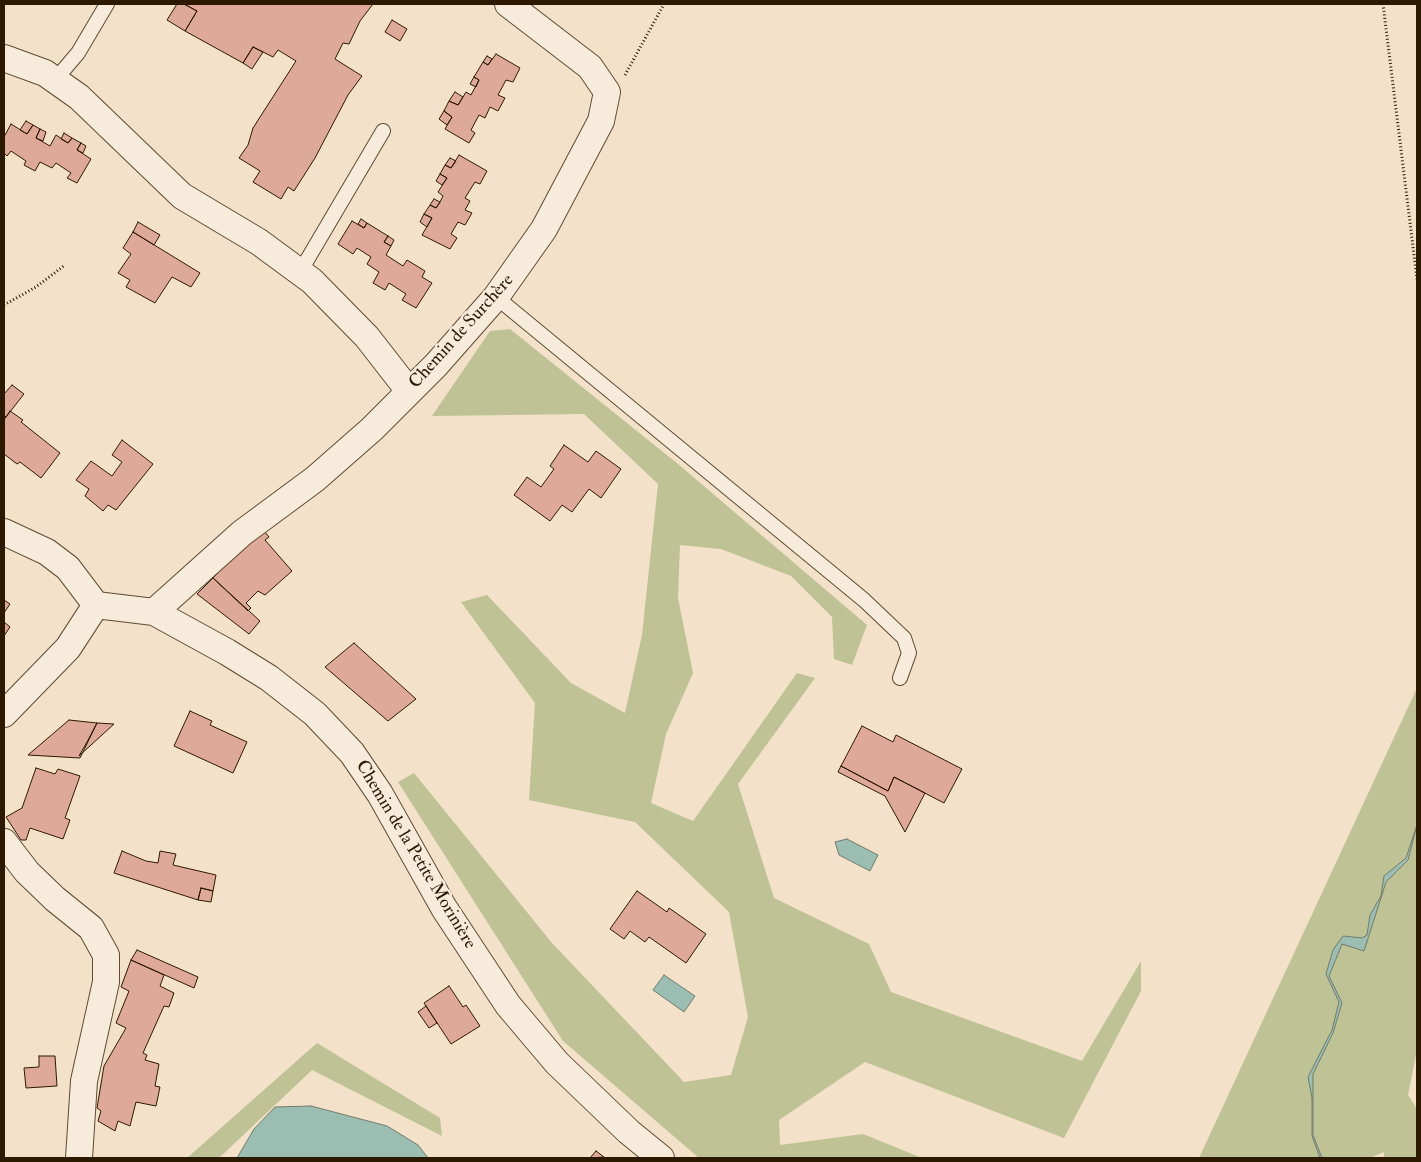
<!DOCTYPE html>
<html>
<head>
<meta charset="utf-8">
<style>
  body { margin:0 }
  #map { position:relative; width:1421px; height:1162px; overflow:hidden; background:#f3e1c9; font-family:"IM FELL Double Pica",serif }
  canvas { display:block }
  .frame { position:absolute; inset:0; border:5px solid #2d1900; pointer-events:none }
</style>
</head>
<body>
<div id="map">
<canvas width="1421" height="1162"></canvas>
<div class="frame"></div>
</div>
<script>
const context = document.querySelector('canvas').getContext('2d');
context.lineJoin = 'round';
function fillPath(path, color) { context.fillStyle = color; context.fill(path, 'evenodd'); }
const shape = rows => new Path2D(rows.map(r => 'M' + r).join(''));
function stroke(path, color, width, dash) { context.strokeStyle = color; context.lineWidth = width; context.lineCap = dash ? 'butt' : 'round'; context.setLineDash(dash || []); context.stroke(path); }
function write(font, color, halo, rows, align = 'center') {
  context.font = font + ' "IM FELL Double Pica",serif'; context.lineWidth = 5; context.setLineDash([]); context.textBaseline = 'middle'; context.strokeStyle = halo; context.fillStyle = color; for (const [text, x, y, turn = 0] of rows) {
    context.save(); context.translate(x, y); context.rotate((+turn || 0) * Math.PI / 180); context.textAlign = isNaN(turn) ? turn : align; if (halo) context.strokeText(text, 0, 0); context.fillText(text, 0, 0); context.restore();
  }
}
fillPath(shape([
  [510,329,678,464,867,625,852,665,834,659,832,617,791,576,721,549,680,545,678,598,693,673,666,734,651,803,693,821,797,673,815,678,738,784,774,898,869,944,891,992,1082,1061,1141,961,1141,991,1064,1138,865,1062,779,1120,780,1145,863,1134,922,1158,699,1158,563,1041,398,782,414,773,552,943,684,1082,731,1075,748,1017,729,912,635,822,529,800,535,703,461,602,487,595,571,683,625,713,642,635,658,484,584,414,432,416,490,331],
  [1417,688,1417,1050,1408,1095,1417,1109,1417,1158,1384,1158,1384,1152,1370,1158,1199,1158],
  [317,1043,440,1118,442,1136,312,1070,219,1158,187,1158]
]), '#bec294');
const water = shape([
  [1417,825,1408,860,1386,882,1364,951,1342,944,1329,976,1342,1003,1333,1033,1313,1074,1313,1135,1322,1158,1320,1158,1312,1136,1312,1098,1308,1077,1332,1030,1339,1002,1326,974,1333,950,1343,936,1362,938,1367,935,1370,915,1381,896,1384,876,1406,858,1417,825],
  [847,839,878,855,870,871,839,855,835,842,847,839],
  [664,975,695,996,684,1012,653,990,664,975],
  [311,1106,387,1126,418,1145,428,1158,237,1158,254,1129,275,1107,311,1106]
]);
fillPath(water, '#9cbeb2');
stroke(water, '#707c6b', 1);
const building = shape([
  [177,4,184,4,197,11,185,31,167,20,177,4],
  [184,4,373,4,360,21,349,44,343,43,335,59,362,76,348,95,315,158,294,191,288,187,281,199,253,182,260,171,239,158,248,145,253,128,296,61,278,50,273,57,253,47,243,63,185,31,197,11,184,4],
  [392,20,407,29,400,41,385,32,392,20],
  [253,47,263,52,252,69,243,63,253,47],
  [496,54,520,68,513,82,506,80,498,95,505,98,498,111,490,107,485,118,479,115,471,130,475,133,469,143,445,129,452,117,444,111,449,101,458,105,466,92,471,95,479,80,474,77,483,62,488,65,496,54],
  [487,56,492,59,488,65,483,62,487,56],
  [474,77,479,80,476,87,470,84,474,77],
  [455,92,463,97,458,105,449,101,455,92],
  [444,111,452,117,447,125,439,119,444,111],
  [26,121,33,125,27,134,20,130,26,121],
  [11,124,27,134,33,125,40,129,36,138,50,146,56,135,68,143,72,138,81,143,77,150,91,159,77,183,67,178,71,173,56,163,52,168,40,162,35,171,24,165,26,161,11,151,7,156,4,153,4,137,11,124],
  [40,129,46,132,43,141,36,138,40,129],
  [64,133,72,138,68,143,61,139,64,133],
  [81,143,86,146,83,153,77,150,81,143],
  [459,155,487,171,480,184,475,182,465,198,470,201,465,210,472,213,465,225,458,222,451,234,457,238,450,249,422,235,432,218,424,214,430,205,436,208,440,202,443,196,438,192,447,178,440,174,445,165,451,168,459,155],
  [450,158,456,161,451,168,445,165,450,158],
  [440,174,447,178,442,185,436,181,440,174],
  [434,199,440,202,436,208,430,205,434,199],
  [424,214,432,218,427,227,420,222,424,214],
  [361,219,367,223,364,228,358,224,361,219],
  [352,221,364,228,367,223,388,236,384,242,391,246,386,255,403,266,407,260,425,271,422,277,432,283,416,308,402,300,406,294,389,283,385,290,373,283,379,272,367,264,371,257,357,248,353,254,338,244,352,221],
  [138,222,160,235,154,245,133,232,138,222],
  [133,232,200,273,191,287,172,277,155,303,126,287,130,280,118,273,131,254,123,248,133,232],
  [388,236,394,240,391,246,384,242,388,236],
  [12,385,24,394,6,417,4,415,4,394,12,385],
  [10,411,23,420,21,422,60,453,41,478,20,462,17,464,4,454,4,420,10,411],
  [122,440,153,464,116,510,108,505,103,511,85,496,89,489,76,480,91,461,112,476,122,462,112,455,122,440],
  [564,445,588,462,596,451,621,469,601,498,589,489,572,512,562,505,550,521,514,495,527,477,541,487,554,469,550,466,564,445],
  [264,531,269,537,265,540,292,571,265,595,258,591,246,603,251,608,248,611,213,578,233,557,264,531],
  [213,578,260,621,249,634,197,594,213,578],
  [4,600,10,604,4,613,4,600],
  [4,622,10,627,4,636,4,622],
  [354,643,416,699,388,721,325,667,354,643],
  [190,711,212,721,210,725,247,742,233,773,174,746,190,711],
  [69,720,97,723,80,758,28,755,69,720],
  [97,723,114,724,79,756,87,742,97,723],
  [862,726,893,742,896,735,962,769,944,803,894,777,888,791,841,766,862,726],
  [841,766,888,791,894,777,925,793,905,832,885,796,838,772,841,766],
  [36,768,55,774,58,769,80,776,65,818,70,820,63,839,30,828,26,840,21,840,6,817,22,808,36,768],
  [122,851,146,861,158,863,160,851,176,854,173,865,216,875,213,891,201,888,198,900,114,873,122,851],
  [201,888,213,891,211,902,198,900,201,888],
  [637,891,667,912,669,908,706,934,686,963,649,937,645,942,630,931,624,939,610,929,637,891],
  [137,950,198,977,194,988,131,960,137,950],
  [131,960,164,975,160,986,174,993,169,1007,164,1006,143,1053,147,1055,145,1060,159,1064,155,1086,160,1087,156,1106,136,1102,130,1126,118,1121,115,1131,98,1121,101,1111,97,1108,104,1066,126,1028,116,1023,129,991,121,987,131,960],
  [449,986,463,1007,466,1005,480,1026,451,1044,424,1003,449,986],
  [426,1006,437,1023,429,1028,418,1012,426,1006],
  [39,1056,55,1056,57,1086,26,1088,24,1068,39,1067,39,1056],
  [596,1151,604,1157,590,1158,596,1151]
]);
fillPath(building, '#dea998');
stroke(building, '#2d1900', 1);
const lane = shape([
  [55,80,78,53,107,4],
  [300,272,383,131],
  [496,297,864,600,904,638,909,653,900,678]
]);
const street = shape([
  [4,58,45,73,79,97,182,196,259,242,312,281,367,337,409,391],
  [4,532,47,552,68,568,96,605],
  [96,605,154,612,227,652,269,678,315,714,352,753,380,794,444,908,508,1005,557,1063,629,1132,661,1158],
  [154,612,242,533,315,479,372,429,436,365,496,297,544,229,601,121,607,92,590,67,508,4],
  [4,714,68,648,96,605],
  [4,842,27,872,55,899,91,928,106,955,106,982,84,1081,79,1158]
]);
stroke(lane, '#5e4b32', 16);
stroke(street, '#5e4b32', 28);
stroke(shape([
  [1383,4,1417,279],
  [625,75,664,4],
  [4,305,36,287,65,265]
]), '#2d1900', 3, [1, 2.5]);
stroke(lane, '#f7ecdc', 14);
stroke(street, '#f7ecdc', 26);
write('18px', '#2d1900', '#f7ecdc', [
  ["Chemin de Surchère",462,332,-48],
  ["Chemin de la Petite Morinière",415,855,59]
]);
</script>
</body>
</html>
